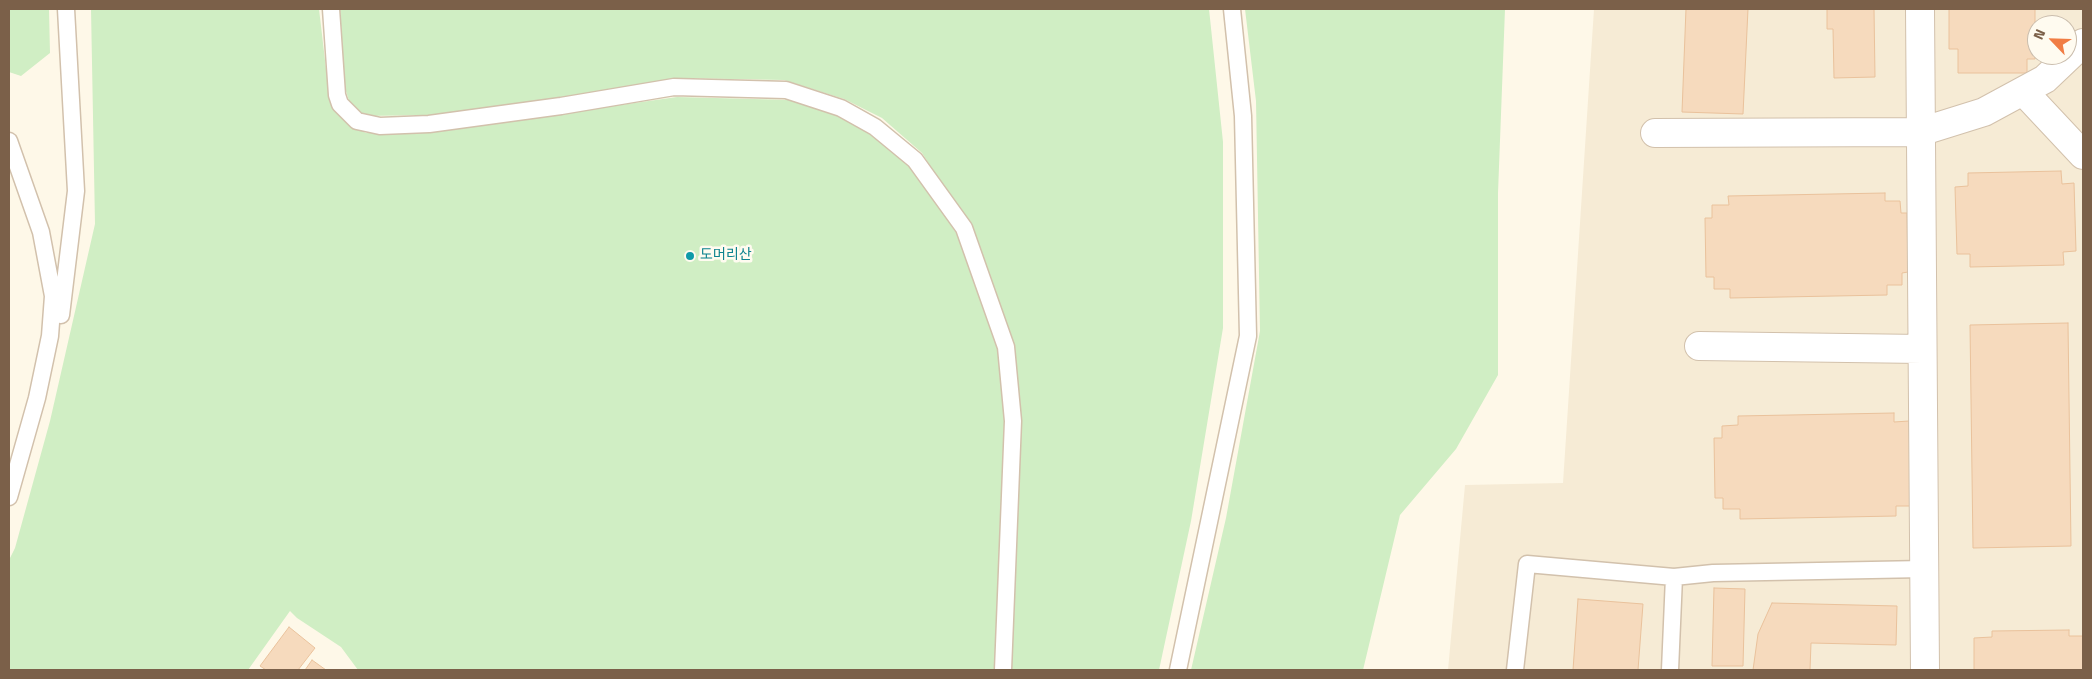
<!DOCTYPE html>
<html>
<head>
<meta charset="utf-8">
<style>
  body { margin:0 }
  #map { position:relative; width:2092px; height:679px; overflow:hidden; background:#fef8e8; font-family:"Titillium Web",sans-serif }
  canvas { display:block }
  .frame { position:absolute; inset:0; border:10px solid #7b6049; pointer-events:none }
  .north { position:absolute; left:2027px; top:15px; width:50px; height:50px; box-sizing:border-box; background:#fffbf0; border:1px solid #cabdad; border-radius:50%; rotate:294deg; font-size:14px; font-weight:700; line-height:20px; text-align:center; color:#7b6049 }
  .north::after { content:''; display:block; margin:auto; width:18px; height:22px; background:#f17d44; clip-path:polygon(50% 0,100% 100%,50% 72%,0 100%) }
</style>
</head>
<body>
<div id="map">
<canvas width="2092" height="679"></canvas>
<div class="frame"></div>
<div class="north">N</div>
</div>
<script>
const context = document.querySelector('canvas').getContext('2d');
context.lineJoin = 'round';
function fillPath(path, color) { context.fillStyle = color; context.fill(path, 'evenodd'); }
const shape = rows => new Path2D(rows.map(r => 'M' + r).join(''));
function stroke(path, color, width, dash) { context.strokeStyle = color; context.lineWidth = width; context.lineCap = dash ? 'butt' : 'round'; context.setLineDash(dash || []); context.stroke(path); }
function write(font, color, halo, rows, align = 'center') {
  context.font = font + ' "Titillium Web","Noto Sans KR",sans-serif'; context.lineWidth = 5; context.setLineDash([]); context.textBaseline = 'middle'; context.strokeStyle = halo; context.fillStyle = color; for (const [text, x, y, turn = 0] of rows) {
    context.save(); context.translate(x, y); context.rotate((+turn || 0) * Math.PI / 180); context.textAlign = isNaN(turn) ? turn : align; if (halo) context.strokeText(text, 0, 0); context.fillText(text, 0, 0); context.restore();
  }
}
fillPath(shape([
  [1594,9,2083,9,2083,670,1448,670,1465,485,1563,483],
  [2037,25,2067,25,2067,55,2037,55]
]), '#f6ebd5');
fillPath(shape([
  [9,9,49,9,50,53,21,76,9,72],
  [91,9,319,9,330,103,351,125,366,133,436,131,677,97,792,100,839,114,876,137,915,172,961,240,999,351,1007,433,995,670,358,670,341,647,297,618,290,611,248,670,9,670,9,560,15,548,50,421,95,224],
  [340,9,1209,9,1223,142,1223,328,1191,521,1159,670,1010,670,1018,422,968,226,922,153,882,118,844,99,784,80,678,78,556,99,434,115,365,116,350,104,345,88],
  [1245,9,1505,9,1498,193,1498,375,1456,449,1400,515,1363,670,1191,670,1226,518,1260,331,1256,101]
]), '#d0eec4');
const building = shape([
  [1686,9,1748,9,1743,114,1682,112,1686,9],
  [1827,9,1874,9,1875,77,1834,78,1833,29,1827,29,1827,9],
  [1949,9,2035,9,2035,59,2027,59,2027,73,1958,73,1958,49,1949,49,1949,9],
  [2061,171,2062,184,2074,183,2076,251,2063,252,2064,265,1970,267,1970,254,1957,254,1955,187,1968,186,1968,173,2061,171],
  [1885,193,1885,201,1900,201,1901,213,1907,213,1908,272,1902,273,1902,285,1887,285,1887,295,1730,298,1730,289,1714,289,1714,277,1706,277,1705,218,1712,218,1712,205,1729,205,1728,196,1885,193],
  [2068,323,2071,546,1973,548,1970,325,2068,323],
  [1894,413,1894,422,1909,421,1911,506,1896,506,1896,516,1740,519,1740,509,1723,509,1723,498,1715,498,1714,438,1722,438,1722,426,1738,425,1738,416,1894,413],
  [1714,588,1745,589,1743,666,1712,666,1714,588],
  [1578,599,1643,604,1638,670,1573,670,1578,599],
  [1772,603,1897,606,1896,645,1811,643,1810,670,1753,670,1758,634,1772,603],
  [289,627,315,648,298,670,266,670,260,666,289,627],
  [2069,630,2069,636,2083,636,2083,670,1974,670,1974,638,1992,637,1992,631,2069,630],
  [312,660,326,670,305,670,312,660]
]);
fillPath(building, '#f6dabd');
stroke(building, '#eac29c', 1);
const lane = shape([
  [331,9,337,95,340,104,357,121,380,126,429,124,561,106,674,87,786,90,841,108,875,127,915,160,964,228,1006,347,1013,421,1003,670],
  [9,141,41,232,53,296,50,336,37,398,9,497],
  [61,315,76,191,66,9],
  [1178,670,1248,336,1243,116,1232,9],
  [1515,670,1527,564,1674,577],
  [1670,670,1674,577,1713,573,1924,569]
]);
const street = shape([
  [1920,9,1925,670],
  [2023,91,2083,155],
  [1655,133,1920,132,1984,112,2045,79,2083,43],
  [1699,346,1922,349]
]);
stroke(lane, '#d2c1ac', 19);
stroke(street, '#d2c1ac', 30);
stroke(lane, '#fff', 16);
stroke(street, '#fff', 28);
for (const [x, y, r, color] of [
  [690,256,5,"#0f9aa8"]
]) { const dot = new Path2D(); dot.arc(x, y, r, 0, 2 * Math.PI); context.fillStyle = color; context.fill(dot); stroke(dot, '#fffbf0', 2); }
write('14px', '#0d838f', '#fffbf0', [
  ["도머리산",700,256]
], 'left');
</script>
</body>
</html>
